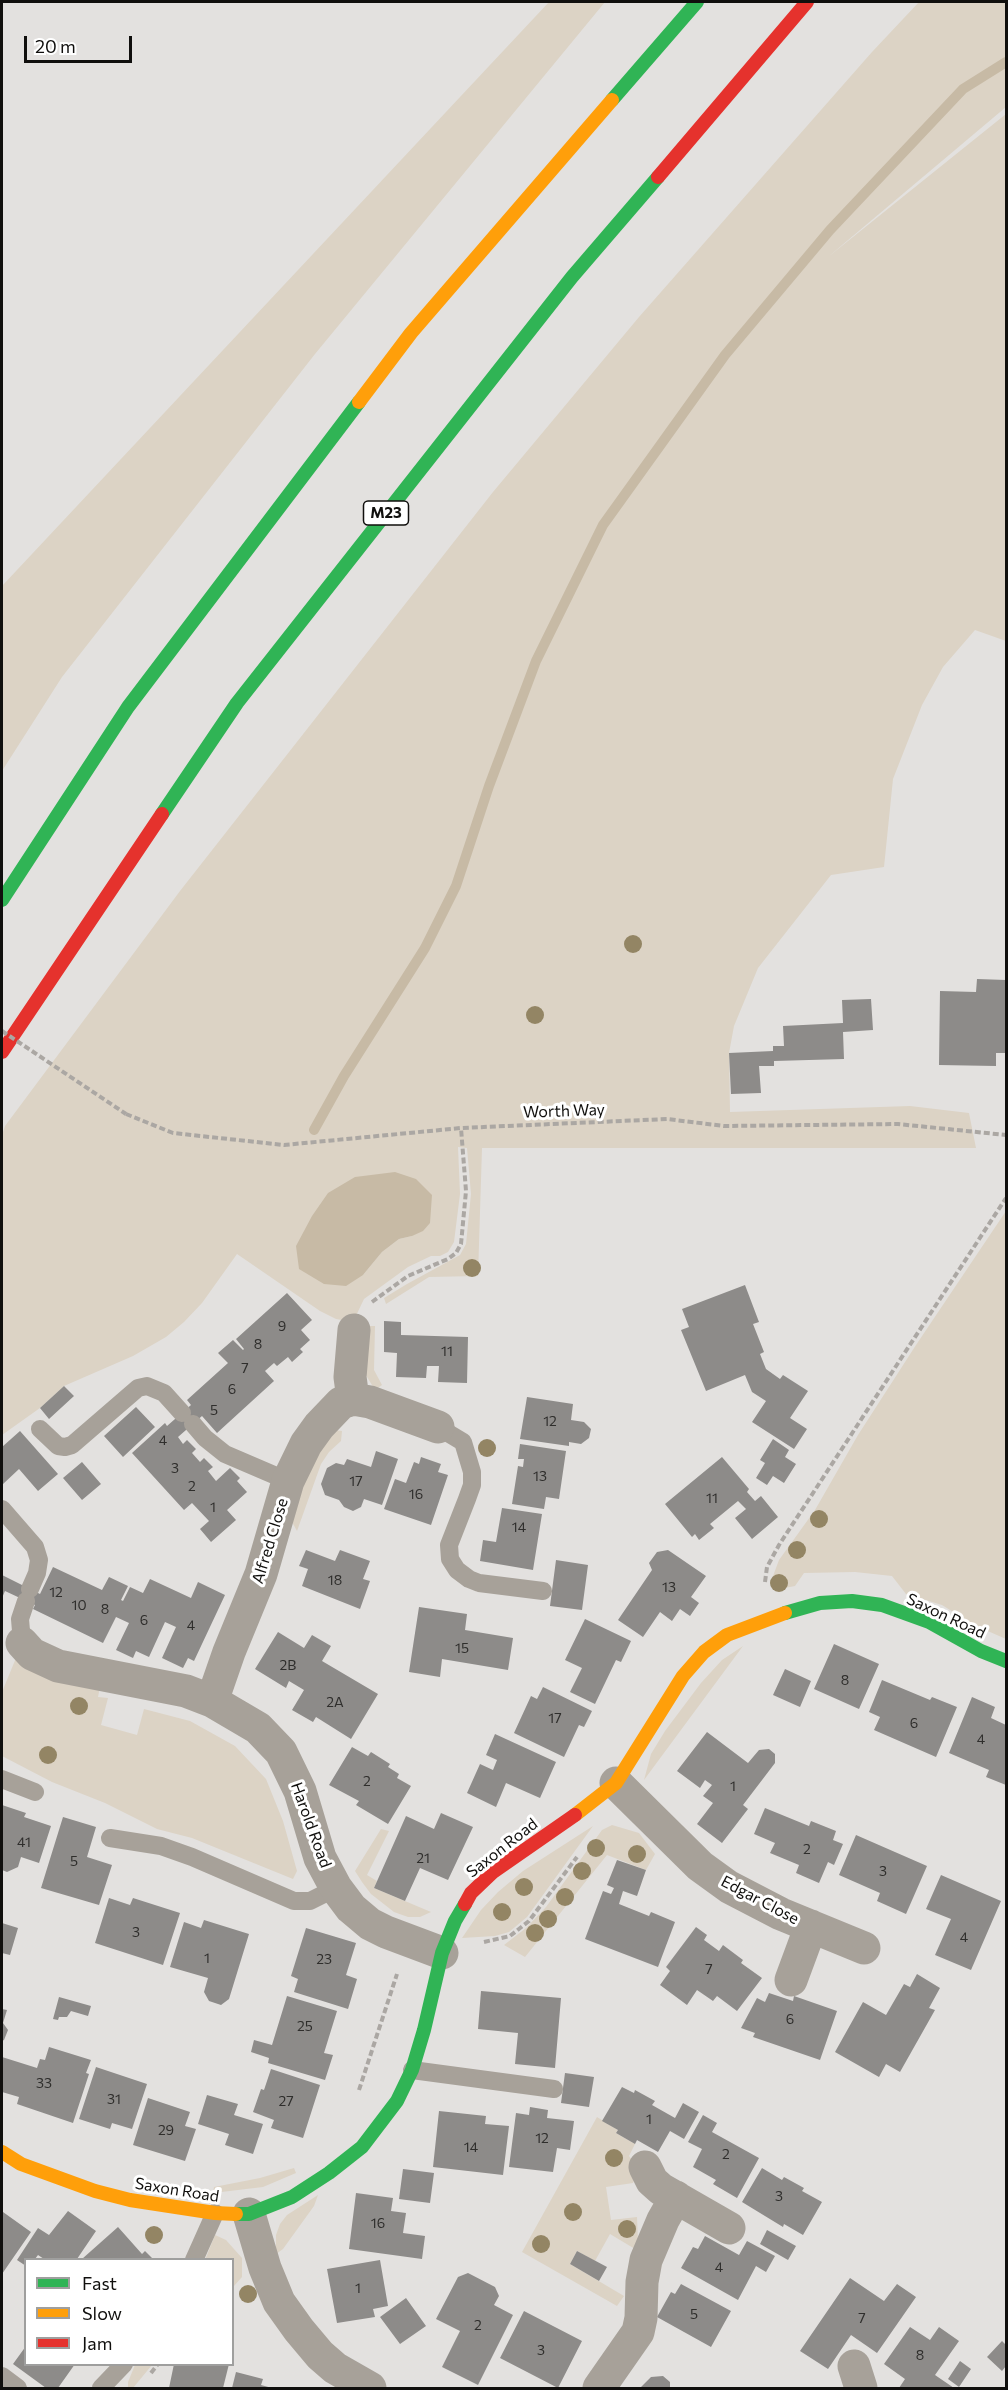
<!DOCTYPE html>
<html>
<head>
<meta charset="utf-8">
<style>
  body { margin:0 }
  #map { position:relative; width:1008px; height:2390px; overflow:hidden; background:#e3e1df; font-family:Commissioner,sans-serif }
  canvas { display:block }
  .frame { position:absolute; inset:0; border:3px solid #100f0d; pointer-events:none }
  .legend { position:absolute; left:24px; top:2258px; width:210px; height:108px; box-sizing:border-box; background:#fff; border:2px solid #9f9f9e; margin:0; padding:8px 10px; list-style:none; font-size:18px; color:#100f0d }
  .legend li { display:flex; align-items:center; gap:12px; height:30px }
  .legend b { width:30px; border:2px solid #9f9f9e }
  .scale { position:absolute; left:24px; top:36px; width:108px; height:27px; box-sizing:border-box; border:3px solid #100f0d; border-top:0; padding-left:8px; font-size:18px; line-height:21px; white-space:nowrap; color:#100f0d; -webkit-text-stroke:4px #fff; paint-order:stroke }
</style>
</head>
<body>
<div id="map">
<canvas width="1008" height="2390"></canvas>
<div class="frame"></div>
<ul class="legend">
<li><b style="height:8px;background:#30b455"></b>Fast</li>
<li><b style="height:8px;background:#ff9f0a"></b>Slow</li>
<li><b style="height:8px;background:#e5322d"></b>Jam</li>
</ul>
<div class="scale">20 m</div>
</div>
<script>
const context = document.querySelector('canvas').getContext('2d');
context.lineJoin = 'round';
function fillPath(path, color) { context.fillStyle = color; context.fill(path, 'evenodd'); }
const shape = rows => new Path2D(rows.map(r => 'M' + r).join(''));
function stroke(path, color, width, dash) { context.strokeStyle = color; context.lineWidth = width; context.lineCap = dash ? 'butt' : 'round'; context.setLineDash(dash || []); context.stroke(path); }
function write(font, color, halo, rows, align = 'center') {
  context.font = font + ' Commissioner,sans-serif'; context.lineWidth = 6; context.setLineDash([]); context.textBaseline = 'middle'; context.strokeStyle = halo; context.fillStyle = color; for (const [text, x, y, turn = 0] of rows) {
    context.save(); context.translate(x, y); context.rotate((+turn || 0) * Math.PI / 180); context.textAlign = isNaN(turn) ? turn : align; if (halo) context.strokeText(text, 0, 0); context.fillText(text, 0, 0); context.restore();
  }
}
fillPath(shape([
  [549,2,605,2,315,354,62,677,2,771,2,586],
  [919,2,1006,2,1006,107,828,257,1006,114,1006,641,975,630,943,667,922,705,893,779,884,867,831,875,758,968,734,1026,729,1053,730,1112,910,1106,969,1113,976,1148,482,1148,478,1276,429,1277,386,1304,384,1298,407,1284,460,1255,466,1244,471,1194,467,1148,458,1147,460,1194,454,1242,448,1252,440,1256,431,1256,408,1267,364,1299,353,1322,336,1319,320,1311,237,1254,202,1303,184,1322,166,1337,133,1356,64,1386,40,1408,2,1435,2,1135,5,1126,180,891,493,492,639,317,872,52],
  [416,1179,412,1236,399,1239,382,1252,363,1275],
  [1006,1211,1006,1639,974,1625,942,1605,906,1594,892,1576,855,1572,804,1573,795,1586,774,1590,773,1576,779,1560,815,1510,858,1435,916,1345],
  [366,1326,375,1326,374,1370,382,1385,375,1390,364,1372],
  [335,1430,342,1431,341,1441,329,1452,321,1464,297,1531,291,1520,305,1479,314,1459],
  [743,1646,644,1780,651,1754,665,1731,701,1683,722,1660],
  [16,1658,101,1682,98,1697,108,1698,101,1725,137,1735,144,1709,190,1721,235,1746,266,1779,283,1821,297,1871,293,1879,192,1838,157,1829,105,1803,52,1782,2,1756,2,1692],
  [612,1825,639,1833,655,1854,646,1870,607,1855,525,1957,504,1945,526,1928,546,1907,602,1830],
  [593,1826,527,1917,509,1932,495,1936,462,1938,481,1910,498,1892,523,1871],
  [381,1829,389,1831,367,1875,377,1881,374,1888,431,1912,420,1917,408,1917,394,1912,371,1894,362,1882,355,1871],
  [597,2117,618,2130,616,2133,635,2144,629,2156,634,2163,636,2175,633,2183,606,2187,611,2220,637,2217,638,2241,635,2249,610,2234,595,2261,577,2251,570,2264,624,2296,617,2306,522,2252],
  [294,2168,296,2173,263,2187,213,2193,214,2187,260,2178],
  [318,2195,314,2206,283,2249,276,2254,276,2235,280,2224,287,2215],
  [215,2235,226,2240,242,2258,242,2277,234,2286,232,2260,205,2260],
  [135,2365,152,2365,133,2388,128,2388,128,2382]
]), '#dcd3c5');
fillPath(shape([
  [395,1172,416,1179,432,1195,430,1223,423,1231,412,1236,399,1239,382,1252,363,1275,346,1286,324,1284,299,1269,296,1246,312,1216,328,1193,355,1177]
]), '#c7baa5');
stroke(shape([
  [314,1130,344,1076,425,948,456,886,489,786,536,661,603,525,725,355,830,230,963,89,1006,62]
]), '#c7baa5', 10);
fillPath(shape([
  [977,979,1006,980,1006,1053,996,1053,996,1066,939,1065,940,991,976,992],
  [871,999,873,1030,843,1032,844,1059,774,1061,774,1066,759,1066,761,1093,731,1094,729,1053,773,1051,773,1046,784,1046,783,1026,843,1023,842,1000],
  [745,1285,759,1322,753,1324,764,1352,760,1354,766,1369,780,1379,783,1375,808,1391,790,1418,807,1429,794,1449,752,1422,766,1401,752,1392,745,1375,706,1391,681,1330,689,1327,682,1309],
  [287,1293,312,1320,301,1330,310,1340,300,1349,303,1352,292,1362,288,1357,277,1366,274,1363,265,1371,274,1381,217,1433,202,1416,178,1437,183,1444,187,1440,196,1449,192,1453,200,1462,204,1458,213,1467,208,1471,216,1481,230,1468,240,1478,237,1481,247,1492,227,1510,236,1520,211,1542,200,1529,209,1521,192,1503,184,1510,132,1453,165,1423,167,1426,191,1405,187,1400,228,1363,218,1353,233,1340,243,1350,244,1349,236,1339],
  [384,1321,401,1322,401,1335,468,1337,467,1383,438,1382,439,1366,427,1366,426,1378,396,1377,397,1353,384,1352],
  [64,1386,74,1396,49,1419,40,1408],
  [527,1397,573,1404,571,1420,584,1422,591,1429,589,1438,581,1444,569,1442,569,1446,520,1439],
  [136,1407,155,1427,123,1457,104,1436],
  [20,1431,58,1474,38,1491,19,1469,2,1485,2,1447],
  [773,1439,789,1450,785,1457,796,1464,784,1483,773,1476,767,1485,756,1478,765,1463,760,1460],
  [520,1444,566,1451,559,1499,546,1497,544,1509,512,1504,518,1466,523,1467,524,1459,518,1459],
  [376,1451,398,1459,382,1505,364,1499,361,1507,353,1511,344,1507,339,1500,325,1495,321,1484,327,1468,336,1463,344,1465,347,1459,371,1467],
  [421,1457,441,1464,438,1472,448,1475,431,1525,384,1509,395,1479,406,1483,414,1462,419,1464],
  [722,1457,749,1489,747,1492,755,1501,761,1496,778,1517,752,1539,735,1518,746,1509,738,1501,710,1524,714,1528,699,1540,695,1534,692,1537,665,1504],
  [82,1462,101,1484,82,1500,63,1478],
  [502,1508,542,1514,533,1570,480,1561,483,1540,496,1542],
  [306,1550,335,1561,340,1550,370,1561,363,1579,370,1581,360,1609,302,1586,308,1569,299,1566],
  [668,1550,706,1576,691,1597,699,1603,690,1616,680,1609,672,1621,660,1612,643,1637,618,1620,652,1570,649,1563,657,1552],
  [556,1560,588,1565,582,1610,550,1606],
  [53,1567,102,1590,109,1577,128,1586,121,1600,123,1601,130,1587,143,1593,150,1579,191,1598,198,1582,225,1595,194,1661,188,1658,183,1668,162,1658,176,1627,165,1622,149,1657,136,1651,133,1658,116,1650,129,1623,116,1617,103,1643,33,1609,35,1605,5,1591,2,1598,2,1575,40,1594],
  [419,1607,467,1614,465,1630,513,1638,508,1670,442,1659,440,1677,409,1672],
  [585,1619,631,1641,621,1662,616,1660,595,1704,570,1692,582,1668,565,1660],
  [278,1632,304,1648,312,1635,331,1646,322,1661,378,1694,351,1739,316,1717,313,1722,292,1710,304,1690,289,1681,286,1688,255,1669],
  [834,1644,879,1664,859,1709,814,1689],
  [785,1669,811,1681,800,1707,773,1695],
  [882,1680,930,1700,932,1697,957,1707,936,1757,874,1730,880,1717,869,1712],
  [543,1687,592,1711,584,1727,579,1725,564,1757,514,1733,531,1696,537,1699],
  [972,1697,995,1707,991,1718,1006,1725,1006,1785,986,1777,989,1770,949,1753],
  [707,1732,748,1763,759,1750,769,1749,775,1754,775,1763,743,1805,748,1809,722,1843,697,1824,713,1803,703,1796,712,1785,705,1780,700,1788,677,1771],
  [495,1734,556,1762,540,1798,506,1783,496,1807,467,1793,480,1764,493,1770,497,1760,486,1755],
  [352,1747,368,1756,371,1752,390,1764,388,1767,399,1774,397,1778,411,1786,388,1824,356,1805,359,1801,329,1785],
  [2,1805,26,1813,24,1817,51,1826,39,1863,21,1857,18,1867,7,1872,2,1870],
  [765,1808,809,1826,811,1821,836,1831,833,1840,843,1844,834,1865,828,1862,819,1883,796,1873,799,1865,770,1853,775,1843,754,1834],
  [441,1813,473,1827,448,1880,420,1868,405,1901,374,1888,406,1816,434,1829],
  [63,1817,96,1827,87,1857,112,1865,99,1905,41,1888],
  [856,1835,927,1866,906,1914,877,1901,880,1893,839,1875],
  [617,1860,646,1870,637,1896,623,1891,619,1904,649,1916,651,1912,675,1922,658,1967,585,1939,603,1891,611,1894,614,1888,607,1885],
  [941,1875,1001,1901,971,1970,935,1955,951,1919,926,1909],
  [109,1898,130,1905,133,1898,180,1913,163,1965,95,1943],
  [204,1920,249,1934,229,1999,221,2005,209,2001,204,1992,208,1978,170,1967,184,1922,201,1928],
  [2,1923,18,1928,10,1955,2,1953],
  [696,1927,707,1935,704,1940,719,1951,723,1945,743,1960,741,1963,762,1978,737,2011,717,1996,713,2001,697,1990,687,2005,660,1985,670,1971,666,1967],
  [306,1928,356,1943,346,1975,357,1979,348,2009,294,1992,298,1979,291,1976],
  [917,1974,940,1988,929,2008,935,2010,900,2072,886,2064,879,2077,835,2052,863,2002,886,2015,904,1984,910,1987],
  [481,1991,561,1998,555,2068,515,2064,518,2033,478,2029],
  [769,1993,793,2001,794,1996,837,2011,820,2060,753,2037,755,2033,741,2028,757,1998,765,2002],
  [287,1996,337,2011,324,2053,333,2055,325,2080,268,2063,269,2058,251,2052,254,2040,272,2045],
  [59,1997,91,2006,88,2016,71,2011,67,2017,59,2017,58,2020,53,2019],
  [2,2009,7,2010,3,2023,8,2030,4,2040,2,2041],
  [49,2047,91,2060,86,2073,89,2074,73,2123,17,2104,19,2097,2,2092,2,2057,37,2068,40,2059,45,2060],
  [96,2067,147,2084,132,2129,112,2123,110,2129,79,2119],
  [271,2069,320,2085,303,2138,271,2128,274,2120,253,2112,261,2089,264,2090],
  [565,2073,594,2077,589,2107,561,2103],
  [622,2087,634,2093,635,2090,655,2101,652,2105,675,2118,683,2103,699,2112,684,2139,670,2131,658,2152,637,2140,635,2144,616,2133,618,2130,602,2121],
  [207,2095,238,2104,234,2115,263,2124,253,2154,225,2145,229,2134,198,2124],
  [148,2098,190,2112,185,2126,196,2129,185,2161,133,2145],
  [530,2107,548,2110,547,2118,574,2121,570,2150,557,2148,553,2172,509,2167,516,2113,529,2115],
  [439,2111,486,2116,485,2124,509,2126,503,2175,433,2167],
  [703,2115,717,2123,712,2132,759,2158,737,2198,713,2184,716,2180,693,2167,702,2149,688,2142],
  [762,2168,782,2180,784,2177,804,2188,802,2191,822,2202,803,2235,784,2224,783,2227,742,2202],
  [403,2169,434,2173,430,2203,399,2199],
  [356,2193,393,2198,391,2211,406,2213,403,2233,425,2236,422,2259,349,2249],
  [68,2211,96,2231,77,2259,44,2259,38,2255,35,2259,26,2259,26,2266,17,2260,38,2228,49,2235],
  [3,2212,31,2232,2,2274,2,2214],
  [118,2227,142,2254,145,2251,153,2259,82,2259],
  [767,2230,796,2246,788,2260,760,2244],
  [705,2236,739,2255,747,2241,775,2256,766,2272,756,2266,738,2300,681,2268,693,2247,698,2249],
  [577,2251,607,2267,599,2281,570,2264],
  [380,2260,388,2306,373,2309,375,2317,337,2323,327,2269],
  [468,2273,495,2287,499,2296,494,2305,513,2315,478,2385,442,2367,460,2331,436,2319,458,2277],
  [850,2278,884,2301,897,2284,916,2297,877,2353,851,2335,828,2369,800,2351],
  [681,2284,731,2311,711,2347,657,2317,671,2292,675,2294],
  [406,2298,426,2326,400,2344,380,2317],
  [524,2311,582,2341,558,2388,500,2358],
  [910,2327,930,2340,939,2327,959,2341,935,2375,954,2388,899,2388,905,2379,884,2364],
  [1002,2341,1006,2345,1006,2366,1002,2371,987,2357],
  [26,2346,26,2364,75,2364,58,2388,46,2388,13,2364],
  [960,2361,971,2369,959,2387,948,2379],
  [174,2364,229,2364,223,2388,169,2388],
  [236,2372,263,2379,261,2385,272,2388,232,2388],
  [663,2376,670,2382,670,2388,640,2388,651,2377]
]), '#8d8b89');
stroke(shape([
  [126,1114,173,1133,284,1145,461,1128,667,1119,724,1126,898,1124,1006,1135],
  [372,1302,408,1276,448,1259,456,1253,461,1244,466,1191,461,1128],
  [765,1582,767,1567,779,1545,1006,1198],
  [484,1942,510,1936,529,1921,577,1857],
  [359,2090,397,1974],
  [151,2373,158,2364]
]), '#aba7a3', 4, [6, 3]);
stroke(shape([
  [193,1424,205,1438,225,1454,288,1481],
  [438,1427,463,1442,472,1472,472,1485,467,1499,449,1545,450,1559,457,1570,469,1579,479,1583,543,1591],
  [40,1429,58,1446,65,1447,72,1445,138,1388,147,1386,164,1393,182,1413],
  [2,1509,35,1547,39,1560,37,1573,30,1589],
  [22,1643,20,1619,26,1601],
  [2,1779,35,1792],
  [110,1838,161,1846,192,1857,294,1901,310,1901,336,1888],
  [412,2070,554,2089],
  [194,2260,215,2213],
  [2,2376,18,2388],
  [101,2388,124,2364]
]), '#a7a199', 18);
stroke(shape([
  [353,1399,350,1377,354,1330],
  [22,1643,32,1654,58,1666,186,1691,212,1701,258,1728,281,1752,300,1791,320,1858,336,1888,351,1908,370,1924,386,1932,442,1953],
  [212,1701,229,1652,261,1574,288,1481,306,1444,319,1426,341,1403,353,1399,370,1402,438,1427],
  [616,1783,700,1866,729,1887,781,1914,864,1948],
  [791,1980,811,1926],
  [645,2167,652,2181,661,2189,729,2228],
  [249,2214,265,2268,279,2302,299,2330,320,2355,335,2368,370,2388],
  [854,2366,861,2388],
  [599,2388,638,2332,641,2318,642,2282,646,2260,663,2220,676,2197]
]), '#a7a199', 33);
stroke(shape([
  [612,100,697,2],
  [162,814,237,703,572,277,658,177],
  [2,900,128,707,359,402],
  [785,1613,820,1603,852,1601,882,1605,929,1622,981,1651,1006,1661],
  [236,2214,249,2214,292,2197,329,2173,362,2147,397,2101,412,2070,424,2030,442,1953,455,1921,465,1904]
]), '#30b455', 14);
stroke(shape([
  [359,402,411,333,612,100],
  [575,1815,616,1783,683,1676,704,1652,727,1635,785,1613],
  [2,2152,21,2164,95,2191,130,2200,215,2213,236,2214]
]), '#ff9f0a', 14);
stroke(shape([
  [658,177,807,2],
  [2,1052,162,814],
  [465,1904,471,1893,493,1872,575,1815]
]), '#e5322d', 14);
stroke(shape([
  [2,1031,126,1114]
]), '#aba7a3', 4, [6, 3]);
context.fillStyle = '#938564';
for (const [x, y] of [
  [633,944],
  [535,1015],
  [472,1268],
  [487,1448],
  [819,1519],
  [797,1550],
  [779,1583],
  [79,1706],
  [48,1755],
  [596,1848],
  [637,1854],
  [582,1871],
  [524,1887],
  [565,1897],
  [502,1912],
  [548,1919],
  [535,1933],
  [614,2158],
  [573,2212],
  [627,2229],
  [154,2235],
  [541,2244],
  [248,2294]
]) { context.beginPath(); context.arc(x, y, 9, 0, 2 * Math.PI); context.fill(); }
write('14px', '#2f2e2c', null, [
  ["9",282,1326],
  ["8",258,1344],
  ["11",447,1351],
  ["7",245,1368],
  ["6",232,1389],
  ["5",214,1410],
  ["12",550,1421],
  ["4",163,1440],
  ["3",175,1468],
  ["13",540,1476],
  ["17",356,1481],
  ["2",192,1486],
  ["16",416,1494],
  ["11",712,1498],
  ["1",213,1507],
  ["14",519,1527],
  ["18",335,1580],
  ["13",669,1587],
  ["12",56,1592],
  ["10",79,1605],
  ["8",105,1609],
  ["6",144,1620],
  ["4",191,1625],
  ["15",462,1648],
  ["2B",288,1665],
  ["8",845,1680],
  ["2A",335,1702],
  ["17",555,1718],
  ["6",914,1723],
  ["4",981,1739],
  ["2",367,1781],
  ["1",733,1786],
  ["41",24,1842],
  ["2",807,1849],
  ["21",423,1858],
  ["5",74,1861],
  ["3",883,1871],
  ["3",136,1932],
  ["4",964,1937],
  ["1",207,1958],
  ["23",324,1959],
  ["7",709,1969],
  ["6",790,2019],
  ["25",305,2026],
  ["33",44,2083],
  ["31",114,2099],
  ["27",286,2101],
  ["1",649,2119],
  ["29",166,2130],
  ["12",542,2138],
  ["14",471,2147],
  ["2",726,2154],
  ["3",779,2196],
  ["16",378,2223],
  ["4",719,2267],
  ["1",358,2288],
  ["5",694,2314],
  ["7",862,2318],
  ["2",478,2325],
  ["3",541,2350],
  ["8",920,2355]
]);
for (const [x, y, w] of [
  [386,513,45]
]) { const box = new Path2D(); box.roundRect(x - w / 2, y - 12, w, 24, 4.5); context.fillStyle = '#fff'; context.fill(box); stroke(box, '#100f0d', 1.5); }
write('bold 15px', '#100f0d', null, [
  ["M23",386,513]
]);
write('16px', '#100f0d', '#fff', [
  ["Worth Way",564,1111,-2],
  ["Alfred Close",270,1541,-73],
  ["Saxon Road",946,1616,25],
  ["Harold Road",311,1825,70],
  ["Saxon Road",502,1848,-38],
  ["Edgar Close",760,1900,28],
  ["Saxon Road",177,2190,9]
]);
</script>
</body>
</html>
